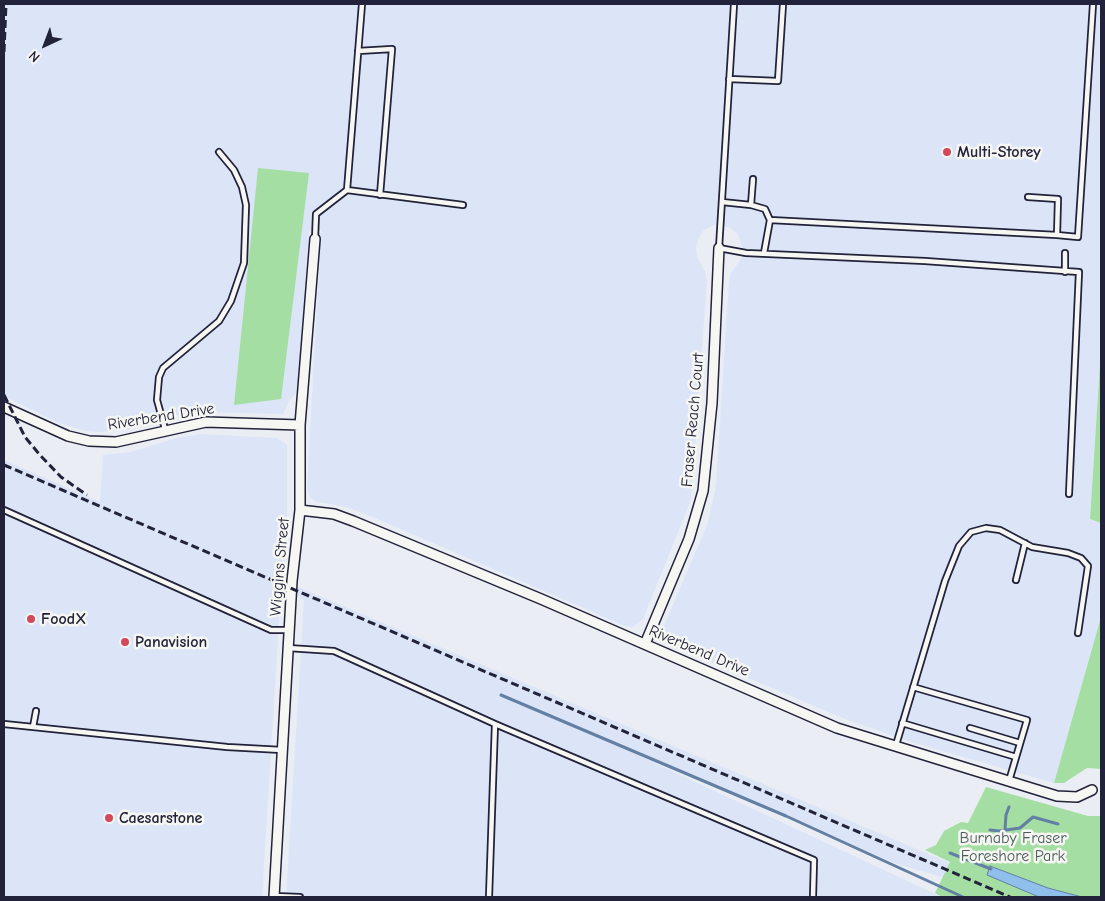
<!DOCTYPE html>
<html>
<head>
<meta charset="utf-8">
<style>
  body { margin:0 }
  #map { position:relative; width:1105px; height:901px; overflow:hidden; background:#eaeef4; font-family:"Comic Neue",sans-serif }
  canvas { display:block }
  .frame { position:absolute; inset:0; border:5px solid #22223b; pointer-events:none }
  .north { position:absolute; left:20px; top:20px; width:50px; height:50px; -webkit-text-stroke:4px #f6f6f2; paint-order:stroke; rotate:223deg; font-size:14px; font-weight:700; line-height:20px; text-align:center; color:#22223b }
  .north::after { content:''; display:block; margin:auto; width:18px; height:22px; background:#22223b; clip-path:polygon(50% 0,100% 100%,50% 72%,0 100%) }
</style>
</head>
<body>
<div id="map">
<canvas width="1105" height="901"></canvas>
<div class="frame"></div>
<div class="north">N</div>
</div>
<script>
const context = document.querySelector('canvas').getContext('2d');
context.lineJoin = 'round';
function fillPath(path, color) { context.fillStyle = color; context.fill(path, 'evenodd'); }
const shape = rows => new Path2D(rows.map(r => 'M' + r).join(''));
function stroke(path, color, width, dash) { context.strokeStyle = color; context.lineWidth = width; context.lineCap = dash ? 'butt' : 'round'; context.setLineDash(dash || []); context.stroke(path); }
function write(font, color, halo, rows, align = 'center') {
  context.font = font + ' "Comic Neue",sans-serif'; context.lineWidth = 5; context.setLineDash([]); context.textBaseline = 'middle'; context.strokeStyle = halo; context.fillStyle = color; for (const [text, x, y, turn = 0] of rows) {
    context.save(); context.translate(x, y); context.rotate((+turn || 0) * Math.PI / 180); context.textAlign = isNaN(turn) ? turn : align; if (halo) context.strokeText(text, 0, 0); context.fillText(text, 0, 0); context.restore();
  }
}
fillPath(shape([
  [4,4,1101,4,1101,349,1090,519,1101,523,1101,617,1054,783,911,742,845,719,671,645,666,640,663,628,708,523,716,485,729,282,731,273,741,259,743,249,738,234,728,227,714,225,704,230,699,237,696,247,697,257,705,271,707,280,691,500,643,619,633,627,625,626,368,515,346,507,317,502,311,498,307,489,321,230,309,230,300,388,289,401,283,414,202,412,181,414,128,430,99,432,85,431,59,423,4,396],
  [201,434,277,438,287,445,287,529,284,581,1030,897,965,884,894,863,554,716,942,897,286,897,304,600,281,590,262,897,4,897,4,460,100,502,103,455,131,452,176,438]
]), '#dbe5f7');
fillPath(shape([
  [258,168,309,173,281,399,234,405],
  [1101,348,1101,523,1090,519],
  [1101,617,1101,769,1087,768,1064,783,1054,783],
  [986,787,1088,816,1101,816,1101,897,942,897,935,893,950,862,925,850,936,845,944,831,961,822,968,823]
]), '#a4dea3');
const water = shape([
  [990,866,1048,888,1082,897,1039,897,987,875,990,866]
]);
fillPath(water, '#8fbfea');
stroke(water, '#6380a4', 1);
stroke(shape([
  [501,695,786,816,963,897],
  [1005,829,1006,815,1009,807],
  [990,830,999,831,1020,828,1033,817,1058,824],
  [950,853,991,869]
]), '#6380a4', 3);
const lane = shape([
  [734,4,719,248,746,253,925,261,1079,272,1069,494],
  [358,51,392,49,380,195],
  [729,79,778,81,783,4],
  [347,190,362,4],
  [722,202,751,205,765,209,770,220,764,253],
  [751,205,753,179],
  [770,220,1057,235,1058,199,1028,197],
  [1057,235,1078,237,1093,4],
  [315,239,316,214,347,190,463,205],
  [1065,272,1065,253],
  [165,429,157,400,159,377,163,368,219,321,231,301,244,263,246,205,242,187,234,170,219,152],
  [4,510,271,630,289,630],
  [1016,580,1025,543],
  [288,648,334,651,495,724,489,897],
  [913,687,1027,720,1009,781],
  [902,723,1016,757],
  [4,724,227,747,282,750],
  [495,724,814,860,813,897],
  [33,727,36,711],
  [970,728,1020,743],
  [896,745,945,581,959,546,971,532,986,528,1000,530,1032,547,1068,553,1081,558,1088,566,1078,633],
  [274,896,300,897]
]);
const street = shape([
  [4,407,68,436,89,441,116,442,206,422,300,425],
  [300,510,334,514,353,521,541,599,837,728,1057,796,1077,797,1092,790],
  [645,644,689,539,703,491,712,403,719,248],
  [274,897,292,581,300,510,300,425,315,239]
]);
stroke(lane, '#22223b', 8);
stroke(street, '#22223b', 12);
stroke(lane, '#f6f6f2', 4.5);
stroke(street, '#f6f6f2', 9);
stroke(shape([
  [4,52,6,4],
  [4,395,25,437,40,455,61,477,87,495],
  [4,465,1010,897]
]), '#22223b', 3, [8, 4]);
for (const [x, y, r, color] of [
  [947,152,5,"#d1495b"],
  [31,619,5,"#d1495b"],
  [125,642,5,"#d1495b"],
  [109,818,5,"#d1495b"]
]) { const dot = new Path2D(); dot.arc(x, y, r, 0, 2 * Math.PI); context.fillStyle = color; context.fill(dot); stroke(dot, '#f6f6f2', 2); }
write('bold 16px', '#22223b', '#f6f6f2', [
  ["Multi-Storey",957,152],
  ["FoodX",41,619],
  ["Panavision",135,642],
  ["Caesarstone",119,818]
], 'left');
write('16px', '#22223b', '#f6f6f2', [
  ["Riverbend Drive",161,417,-9],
  ["Fraser Reach Court",693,420,-85],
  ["Wiggins Street",280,567,-85],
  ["Riverbend Drive",699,651,23]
]);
write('16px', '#495a5a', '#f6f6f2', [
  ["Burnaby Fraser",1013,838],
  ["Foreshore Park",1013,856]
]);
</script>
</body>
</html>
